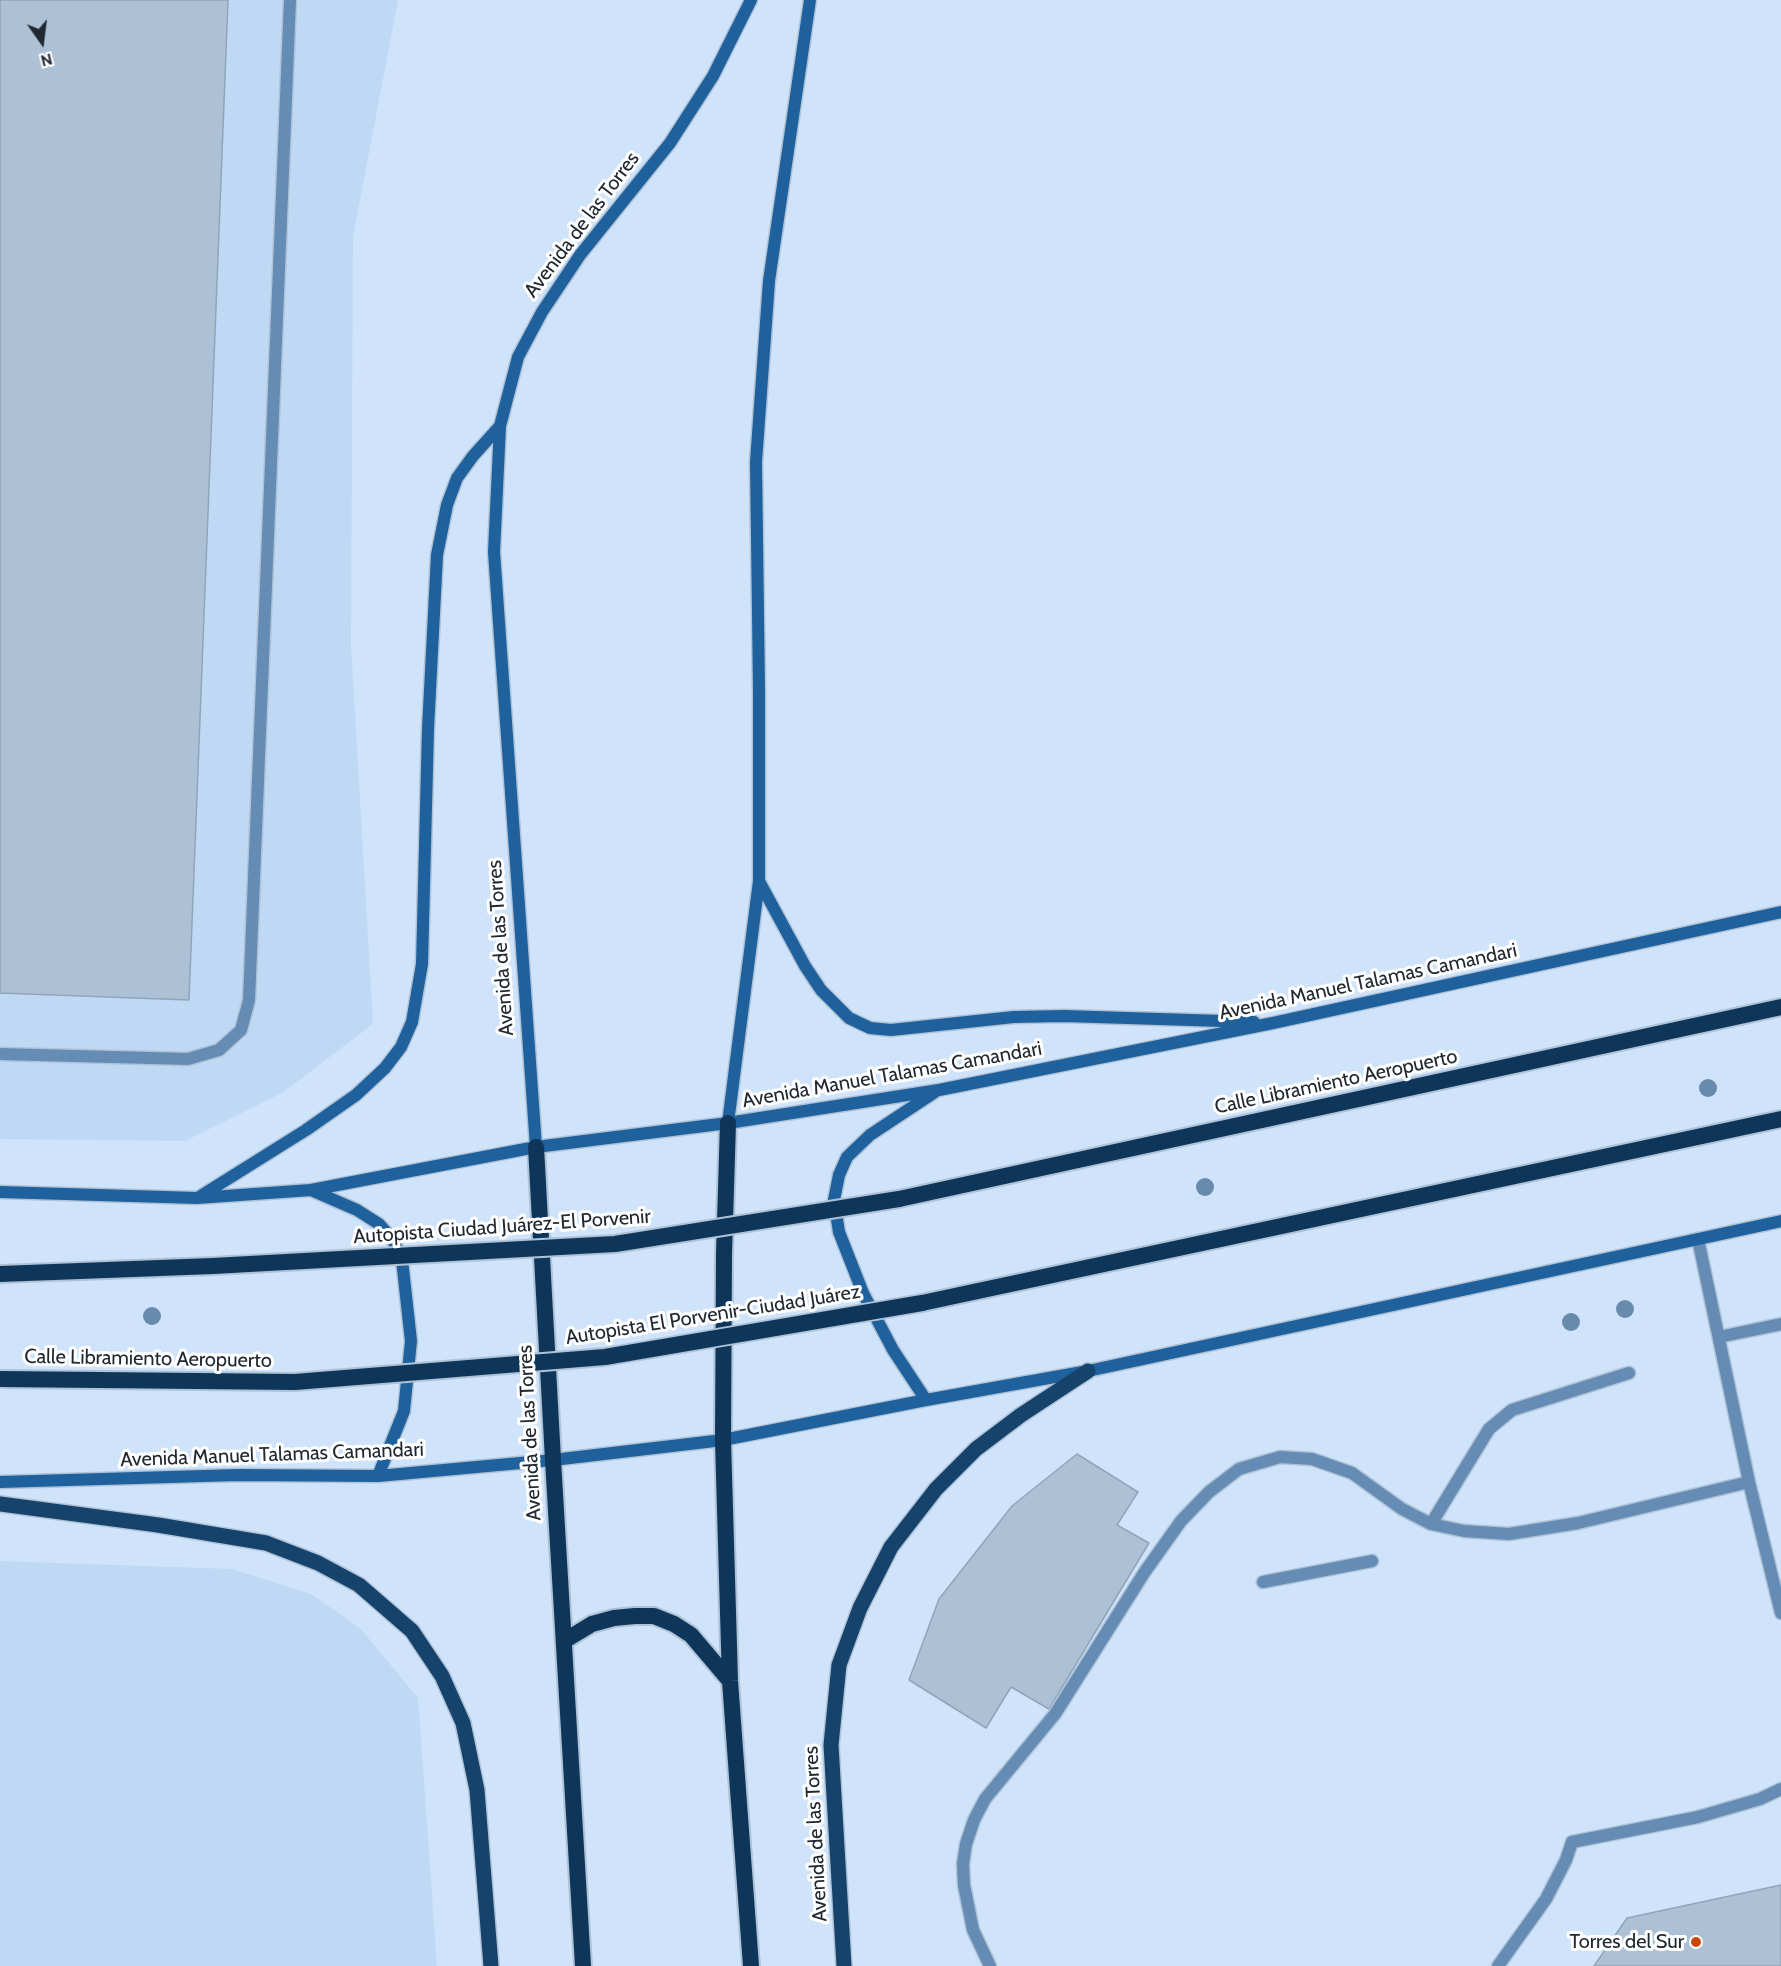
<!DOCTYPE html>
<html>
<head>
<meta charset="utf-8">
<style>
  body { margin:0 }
  #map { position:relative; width:1781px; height:1966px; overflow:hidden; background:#cfe4fa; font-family:Cabin,sans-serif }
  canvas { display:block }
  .north { position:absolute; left:12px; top:12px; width:60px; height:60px; -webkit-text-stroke:4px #fff; paint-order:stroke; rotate:166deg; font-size:16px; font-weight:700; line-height:24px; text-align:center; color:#212831 }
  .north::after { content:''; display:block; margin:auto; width:21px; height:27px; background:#212831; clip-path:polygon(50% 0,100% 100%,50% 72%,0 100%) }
</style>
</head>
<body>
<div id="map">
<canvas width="1781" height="1966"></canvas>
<div class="north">N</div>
</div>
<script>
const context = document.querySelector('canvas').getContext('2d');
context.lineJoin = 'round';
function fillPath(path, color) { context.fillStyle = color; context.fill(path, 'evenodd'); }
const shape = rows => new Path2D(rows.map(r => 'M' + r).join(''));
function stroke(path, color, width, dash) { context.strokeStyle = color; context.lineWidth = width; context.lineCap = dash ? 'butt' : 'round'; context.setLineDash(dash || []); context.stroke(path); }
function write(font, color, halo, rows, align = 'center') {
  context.font = font + ' Cabin,sans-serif'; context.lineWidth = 6; context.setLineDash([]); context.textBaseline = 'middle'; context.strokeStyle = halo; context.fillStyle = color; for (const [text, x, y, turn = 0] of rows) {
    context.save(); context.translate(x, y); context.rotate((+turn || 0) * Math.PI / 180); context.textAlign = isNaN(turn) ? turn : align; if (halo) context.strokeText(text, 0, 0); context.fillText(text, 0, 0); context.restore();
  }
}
fillPath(shape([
  [0,0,398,0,353,237,351,644,373,1024,282,1093,185,1141,0,1139],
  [0,1561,232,1569,311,1594,361,1629,418,1698,437,1966,0,1966]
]), '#bfd9f5');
const building = shape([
  [0,0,228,0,189,1000,0,993,0,0],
  [1077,1454,1138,1492,1117,1525,1149,1543,1049,1709,1011,1687,986,1728,909,1680,939,1599,1012,1506,1077,1454],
  [1781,1885,1781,1966,1594,1966,1627,1918,1781,1885]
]);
fillPath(building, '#adc1d6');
stroke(building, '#91a5b9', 1.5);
const service = shape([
  [0,1054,188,1059,219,1050,241,1030,249,1000,290,0],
  [1698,1239,1749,1482,1781,1613],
  [1719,1337,1781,1324],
  [1431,1524,1489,1429,1512,1410,1629,1373],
  [1263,1582,1372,1561],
  [990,1966,973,1930,964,1885,963,1864,966,1844,974,1820,985,1799,1055,1714,1144,1573,1181,1521,1209,1492,1239,1469,1280,1457,1312,1459,1352,1473,1402,1509,1431,1524,1464,1531,1509,1534,1578,1523,1749,1482],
  [1498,1966,1546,1899,1566,1860,1572,1842,1698,1817,1760,1799,1781,1789]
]);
const secondary = shape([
  [759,881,805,966,821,990,849,1018,870,1028,891,1030,1014,1017,1064,1016,1254,1022],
  [728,1123,759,881,759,690,756,462,769,281,810,0],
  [536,1147,494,552,500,426,518,357,542,312,580,255,670,143,713,76,751,0],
  [311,1190,357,1210,379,1224,393,1240,402,1260,411,1341,404,1411,378,1476],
  [0,1192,197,1198,311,1190,536,1147,728,1123,939,1090,1273,1023,1781,912],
  [199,1197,306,1130,356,1095,385,1068,401,1047,412,1022,422,964,428,729,437,555,447,505,457,478,473,456,500,426],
  [926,1400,893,1350,863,1293,839,1232,834,1200,839,1175,847,1157,870,1135,935,1092],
  [0,1482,238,1475,378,1476,553,1460,723,1440,926,1400,1088,1371,1781,1221]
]);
const primary = shape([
  [0,1504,158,1525,266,1543,318,1563,359,1585,412,1631,442,1676,463,1723,477,1790,491,1966],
  [844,1966,831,1745,839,1665,860,1608,891,1547,936,1489,976,1449,1021,1415,1088,1371]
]);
const trunk = shape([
  [728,1123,724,1254,723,1440,730,1681,751,1966],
  [536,1147,553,1460,583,1966],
  [899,1199,1781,1007],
  [0,1274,213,1266],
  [922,1303,1781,1119],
  [0,1379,295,1382],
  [564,1641,592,1624,614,1618,635,1616,654,1616,674,1624,691,1635,730,1681]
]);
stroke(service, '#b0c2d6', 15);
stroke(secondary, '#b0c2d6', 15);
stroke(primary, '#b0c2d6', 18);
stroke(trunk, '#b0c2d6', 20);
stroke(service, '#648cb4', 12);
stroke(secondary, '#1e619c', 12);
stroke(primary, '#15436c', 15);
stroke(trunk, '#0e365a', 16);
const trunkBridge = shape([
  [213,1266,615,1244,899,1199],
  [295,1382,605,1357,922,1303]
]);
stroke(trunkBridge, '#b0c2d6', 20, []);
stroke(trunkBridge, '#0e365a', 16);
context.fillStyle = '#698bab';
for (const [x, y] of [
  [1708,1088],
  [1205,1187],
  [1625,1309],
  [152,1316],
  [1571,1322]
]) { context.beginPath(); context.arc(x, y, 9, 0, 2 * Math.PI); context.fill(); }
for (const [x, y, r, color] of [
  [1696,1942,6,"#cc4606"]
]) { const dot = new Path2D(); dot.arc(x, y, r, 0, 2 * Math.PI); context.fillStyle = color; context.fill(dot); stroke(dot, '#fff', 2); }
write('20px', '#212831', '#fff', [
  ["Avenida de las Torres",582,225,-53],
  ["Avenida de las Torres",501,948,-94],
  ["Avenida Manuel Talamas Camandari",1368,982,-12],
  ["Avenida Manuel Talamas Camandari",892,1075,-10],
  ["Calle Libramiento Aeropuerto",1336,1082,-12],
  ["Autopista Ciudad Juárez-El Porvenir",502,1227,-4],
  ["Autopista El Porvenir-Ciudad Juárez",713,1315,-9],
  ["Calle Libramiento Aeropuerto",148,1359,1],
  ["Avenida de las Torres",530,1433,-93],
  ["Avenida Manuel Talamas Camandari",272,1455,-2],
  ["Avenida de las Torres",816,1834,-93]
]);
write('20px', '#212831', '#fff', [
  ["Torres del Sur",1684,1942]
], 'right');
</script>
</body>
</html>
